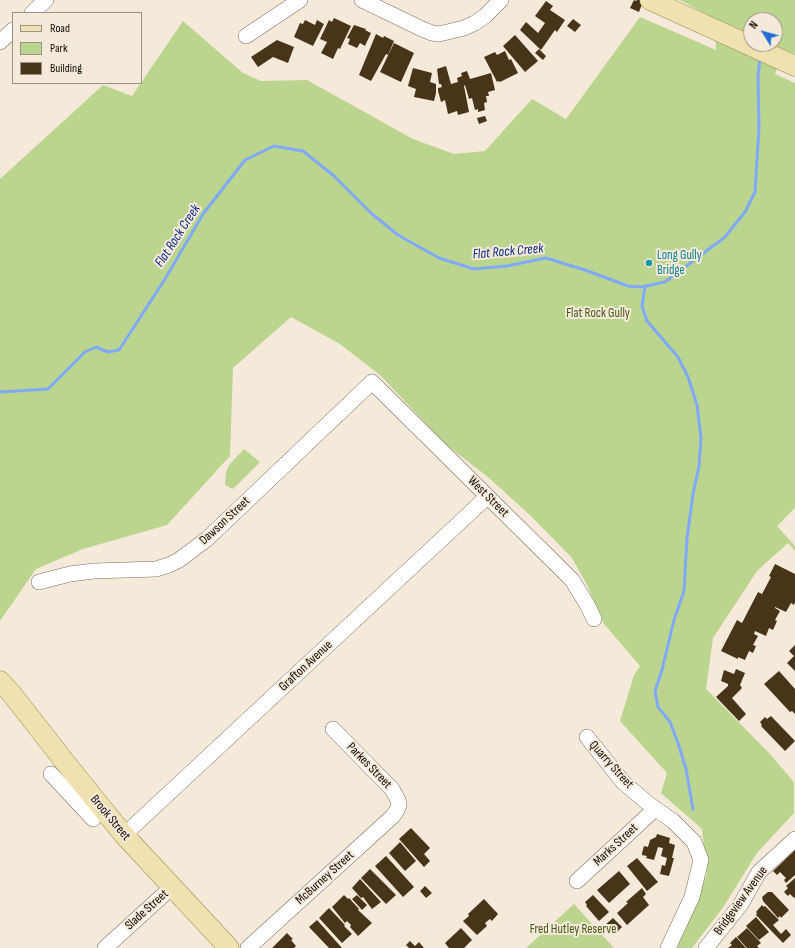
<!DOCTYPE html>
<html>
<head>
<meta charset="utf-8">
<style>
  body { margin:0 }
  #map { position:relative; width:795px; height:948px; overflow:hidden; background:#f5e9da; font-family:"Sofia Sans Condensed",sans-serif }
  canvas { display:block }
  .legend { position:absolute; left:12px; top:12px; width:130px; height:72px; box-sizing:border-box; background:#f5e9da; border:1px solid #999186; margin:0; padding:5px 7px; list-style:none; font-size:12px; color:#100c07 }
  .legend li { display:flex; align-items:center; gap:8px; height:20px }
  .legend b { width:20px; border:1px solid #999186 }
  .north { position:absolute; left:743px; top:12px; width:40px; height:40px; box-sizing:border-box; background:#f5e9da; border:1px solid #999186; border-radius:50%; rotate:307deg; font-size:11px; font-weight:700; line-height:16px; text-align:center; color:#100c07 }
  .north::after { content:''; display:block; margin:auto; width:14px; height:18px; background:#206dd8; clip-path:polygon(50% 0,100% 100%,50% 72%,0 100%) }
</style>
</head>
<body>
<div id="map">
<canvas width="795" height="948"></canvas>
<ul class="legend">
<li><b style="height:5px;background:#f0e2b0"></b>Road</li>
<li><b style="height:11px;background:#bcd58e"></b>Park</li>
<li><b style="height:11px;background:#483418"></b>Building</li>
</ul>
<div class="north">N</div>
</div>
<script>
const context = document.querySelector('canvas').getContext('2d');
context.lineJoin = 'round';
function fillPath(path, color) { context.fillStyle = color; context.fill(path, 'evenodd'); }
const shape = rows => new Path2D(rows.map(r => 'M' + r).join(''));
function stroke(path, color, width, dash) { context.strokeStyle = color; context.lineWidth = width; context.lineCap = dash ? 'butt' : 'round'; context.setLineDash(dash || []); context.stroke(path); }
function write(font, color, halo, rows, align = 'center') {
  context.font = font + ' "Sofia Sans Condensed",sans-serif'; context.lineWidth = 4; context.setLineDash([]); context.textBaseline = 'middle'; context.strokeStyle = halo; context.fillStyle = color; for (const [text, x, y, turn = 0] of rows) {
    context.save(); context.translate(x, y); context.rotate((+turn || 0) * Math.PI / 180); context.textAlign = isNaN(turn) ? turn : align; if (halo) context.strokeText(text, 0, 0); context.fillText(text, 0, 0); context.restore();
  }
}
fillPath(shape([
  [680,0,795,0,795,54,783,50,775,74,795,83,795,508,777,526,795,546,795,551,788,543,757,571,713,638,706,689,769,753,794,782,794,813,757,853,722,909,692,948,677,948,707,874,702,829,661,793,667,773,620,721,634,675,640,666,604,624,587,585,572,558,532,517,488,477,445,444,380,375,340,344,291,317,233,368,230,456,167,525,83,549,36,569,0,621,0,179,103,85,132,96,183,21,243,73,261,81,307,80,413,139,454,154,485,151,532,99,566,119,640,17,716,50,715,19],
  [751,20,775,20,775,44,751,44],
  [244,449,260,462,233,489,225,485,226,472,229,465],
  [574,904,614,948,526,948]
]), '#bcd58e');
stroke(shape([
  [645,287,642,306,647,321,678,357,688,377,697,405,701,438,699,466,693,494,687,538,684,591,674,620,662,670,655,691,658,707,670,722,678,743,686,769,693,809],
  [0,392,48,389,85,352,96,347,108,352,119,350,165,279,203,214,245,160,274,146,303,151,334,176,372,214,398,235,439,258,474,269,507,266,546,258,585,270,628,286,641,287,665,282,725,237,745,212,755,192,759,128,758,76,760,59]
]), '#80a9fb', 3);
fillPath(shape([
  [634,0,636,1,637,0,641,0,640,3,642,4,639,12,630,8],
  [546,1,553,6,550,10,565,20,557,32,555,30,541,50,520,30,526,22,538,33,545,23,535,16],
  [334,18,351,26,340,49,338,48,333,59,321,53,327,42,320,39,329,20,332,22],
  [573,19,581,25,575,32,567,26],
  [305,20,315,25,317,20,324,24,313,46,294,37,300,23,303,24],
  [354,25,366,29,365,30,371,33,365,46,360,43,357,48,348,44,350,39,347,38],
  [376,34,383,38,384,36,394,41,388,55,386,54,371,81,359,75],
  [515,35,538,61,525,72,503,46],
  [277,40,294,47,288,63,273,57,258,67,251,57],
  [394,43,414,53,401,82,380,72],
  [539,49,546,56,543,60,535,53],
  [505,51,509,60,511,59,518,73,500,82,499,81,497,82,484,57,495,52,497,55],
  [446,66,451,84,458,82,457,78,462,76,461,73,467,71,470,79,491,73,495,90,488,92,489,96,486,96,487,102,484,103,485,110,478,112,478,109,475,110,472,98,469,99,465,85,464,86,469,112,458,115,457,111,448,114,445,100,441,102,438,91,438,88,442,87,441,84,439,84,437,69],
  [413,68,432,73,430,82,436,84,436,93,434,101,414,97,416,89,408,86],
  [485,116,487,121,479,124,477,118],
  [775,564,795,574,795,602,794,605,791,603,786,612,775,607,775,608,780,611,775,620,777,621,773,630,769,628,766,636,755,631,754,634,758,636,753,645,756,646,753,653,749,651,745,660,738,657,738,659,721,651,737,620,742,623,758,592,762,594,771,577,769,576],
  [795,645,795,671,787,663,794,656,789,651],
  [736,669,745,673,740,685,742,688,732,698,746,714,739,721,716,697,728,686,728,684,721,681,724,670,734,674],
  [779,671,795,689,795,714,792,711,790,712,764,684],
  [771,716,795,741,785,751,761,726,762,725,760,722,765,717,767,719],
  [411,828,430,848,424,854,430,861,424,867,399,839],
  [657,834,670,838,669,843,675,845,672,858,674,858,669,876,660,874,662,865,665,866,667,858,661,856,663,848,658,847,654,860,646,858,647,856,642,855,642,853,644,846,648,847,650,840,656,837],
  [400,842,416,861,405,871,389,853],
  [795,850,795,875,786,883,784,880,786,878,780,872,777,875,773,871],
  [386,856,414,887,403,897,375,866],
  [637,858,658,882,647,891,627,866],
  [370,869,396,895,386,904,361,878],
  [619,871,630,884,609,903,597,890],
  [795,878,795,897,794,898,790,894,788,896,784,892,788,888,786,886],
  [360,879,381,902,372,909,363,897,361,898,352,888],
  [425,886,432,893,426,898,420,891],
  [642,888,646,894,643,897,649,905,627,925,617,913,628,903,626,902],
  [768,892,772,892,789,910,781,918,780,916,778,918,763,901,762,897],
  [344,895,348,899,349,898,359,909,358,910,372,923,358,936,350,927,351,925,347,921,345,923,332,907],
  [357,895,367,905,362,910,352,899],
  [593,895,609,912,599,921,586,906,587,905,585,902],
  [484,899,498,914,492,921,490,919,485,923,487,926,477,935,463,921,469,916,468,914],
  [762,905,764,907,765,906,779,920,773,925,781,934,786,929,791,935,783,943,756,915,757,913,756,912],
  [329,908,345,925,344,926,352,934,342,943,319,918],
  [756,917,769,932,759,940,746,926],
  [613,918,622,927,614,935,605,925],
  [317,920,342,948,329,948,309,927],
  [461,928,472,940,464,948,449,948,445,943],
  [747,928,761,943,757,946,759,948,747,948,737,937],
  [287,933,293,939,291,940,296,946,294,948,272,948],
  [736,937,746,948,728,948,732,945,730,943],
  [410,941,415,946,419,942,424,948,409,948,406,945]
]), '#483418');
const minor = shape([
  [362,0,422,29,432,33,439,34,464,28,475,23,485,16,501,0],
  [32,13,46,0],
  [246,36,300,0],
  [0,42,13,30],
  [39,582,70,574,94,571,156,569,169,565,179,560,207,539,372,382,572,580,588,606,594,619],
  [587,737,623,782,650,805,673,821,694,842,701,860,692,897,668,948],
  [51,774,93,819],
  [124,835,487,497],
  [577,881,655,809],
  [105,948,172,887],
  [248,948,393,816,397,810,399,805,398,800,392,789,333,729],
  [706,948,741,904,759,872,795,839]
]);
const major = shape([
  [650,0,795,66],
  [0,681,11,693,72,771,124,835,229,948]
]);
stroke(minor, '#7a6f62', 16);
stroke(major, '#9b8b53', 21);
stroke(minor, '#fff', 15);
stroke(major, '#f0e2b0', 20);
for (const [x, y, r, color] of [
  [649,263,4,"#0f9aa8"]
]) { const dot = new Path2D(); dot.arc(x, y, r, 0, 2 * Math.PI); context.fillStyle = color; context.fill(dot); stroke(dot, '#f5e9da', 1.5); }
write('13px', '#0d838f', '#f5e9da', [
  ["Long Gully",657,256],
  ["Bridge",657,271]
], 'left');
write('13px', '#465a16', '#f5e9da', [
  ["Flat Rock Gully",598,314],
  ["Fred Hutley Reserve",573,930]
]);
write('13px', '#100c07', '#f5e9da', [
  ["West Street",488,497,45],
  ["Dawson Street",225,521,-43],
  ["Grafton Avenue",306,666,-43],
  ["Quarry Street",611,765,48],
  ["Parkes Street",369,766,46],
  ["Brook Street",110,818,50],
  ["Marks Street",616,845,-43],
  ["McBurney Street",325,878,-42],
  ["Bridgeview Avenue",741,901,-54],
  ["Slade Street",147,910,-42]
]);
write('italic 14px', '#062986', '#f5e9da', [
  ["Flat Rock Creek",178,236,-57],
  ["Flat Rock Creek",508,252,-5]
]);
</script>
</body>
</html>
